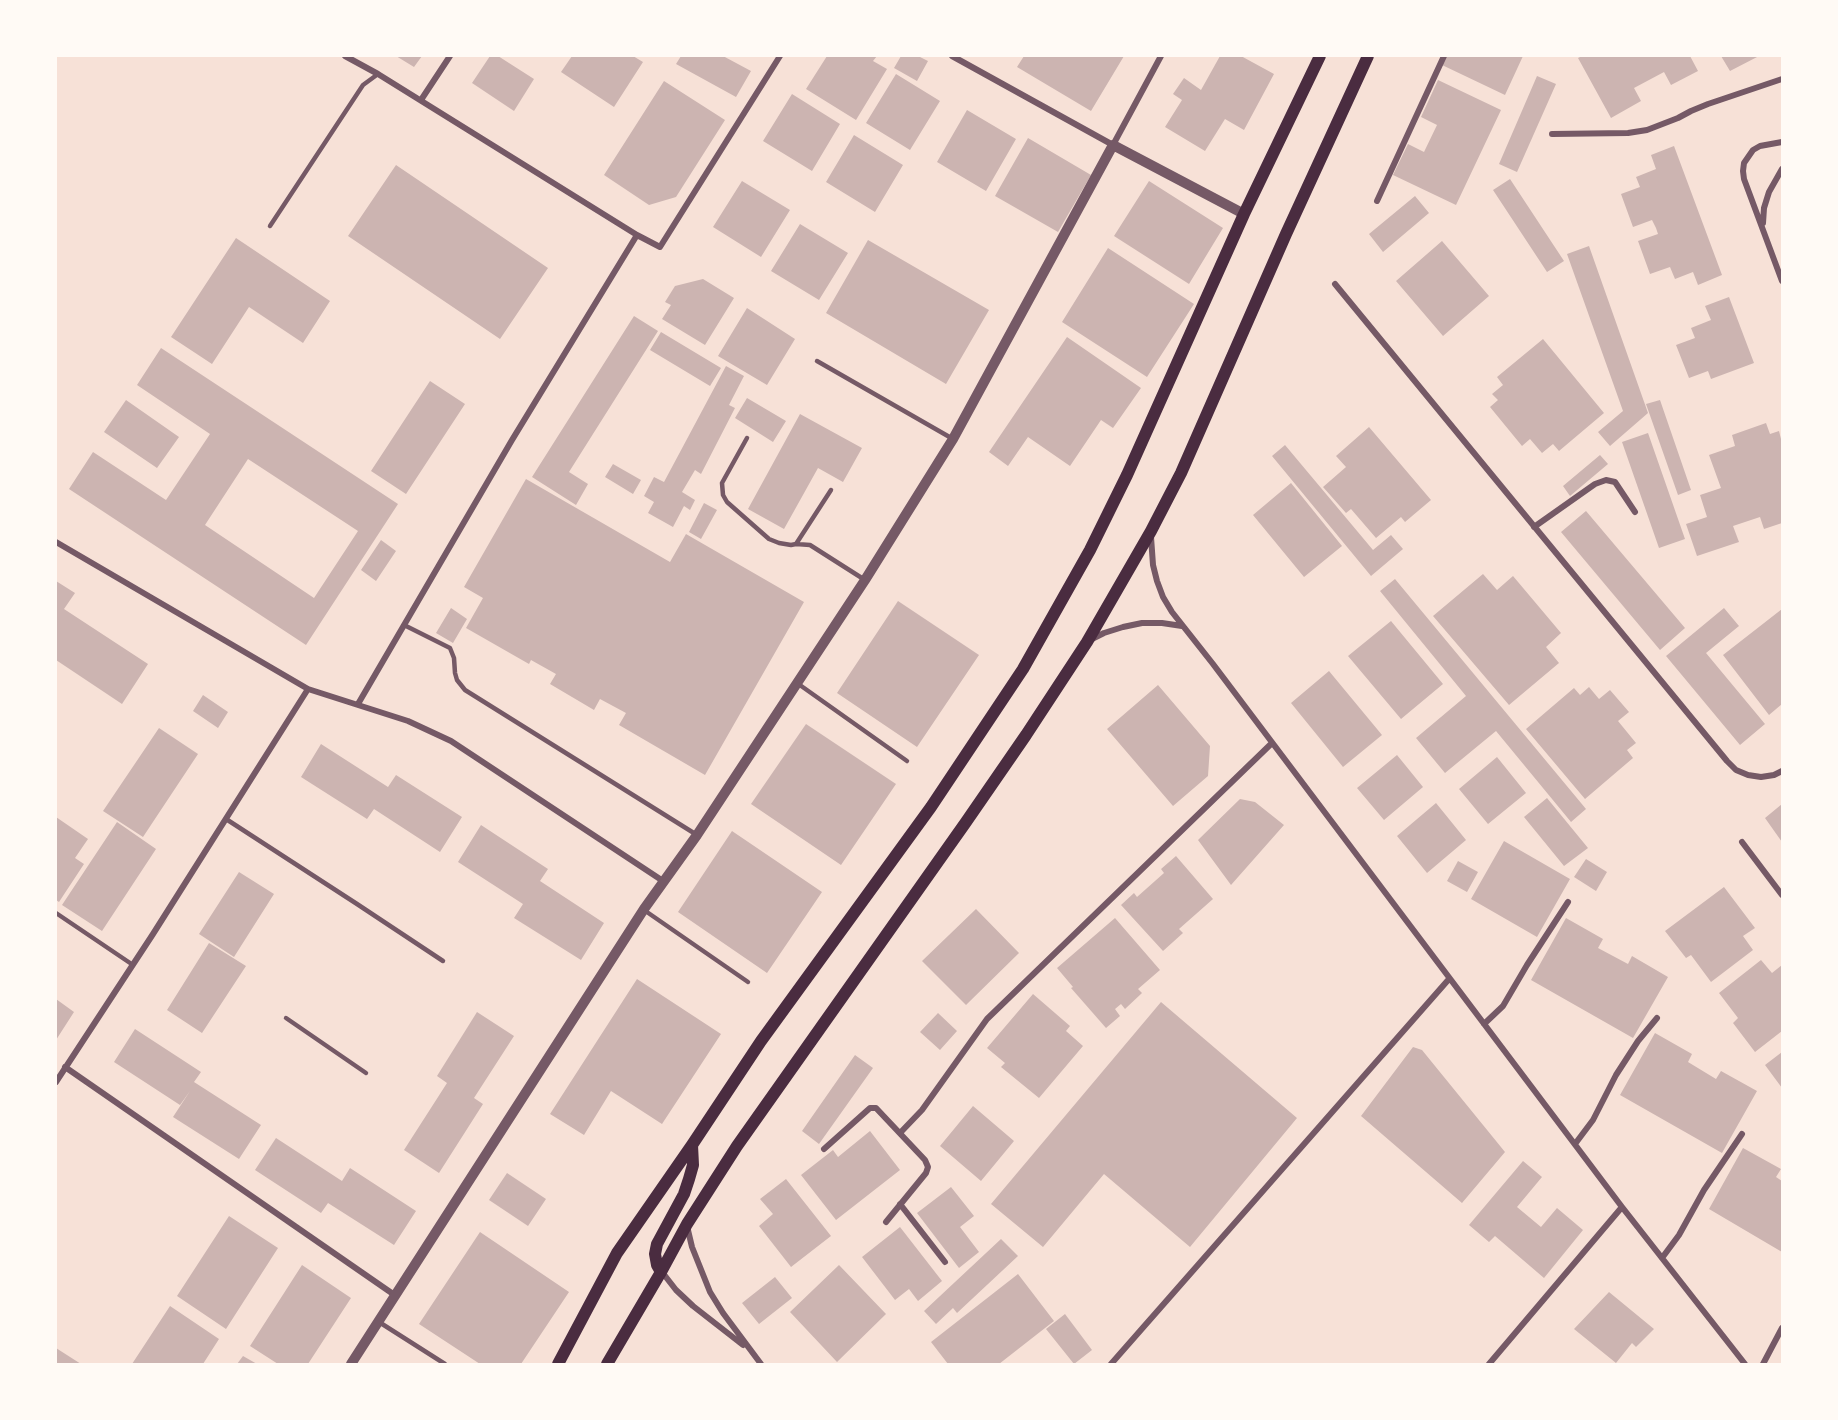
<!DOCTYPE html>
<html>
<head>
<meta charset="utf-8">
<style>
  body { margin:0 }
  #map { position:relative; width:1838px; height:1420px; overflow:hidden; background:#f7e1d7; font-family:Literata,serif }
  canvas { display:block }
  .frame { position:absolute; inset:0; border:57px solid #fffaf5; pointer-events:none }
</style>
</head>
<body>
<div id="map">
<canvas width="1838" height="1420"></canvas>
<div class="frame"></div>
</div>
<script>
const context = document.querySelector('canvas').getContext('2d');
context.lineJoin = 'round';
function fillPath(path, color) { context.fillStyle = color; context.fill(path, 'evenodd'); }
const shape = rows => new Path2D(rows.map(r => 'M' + r).join(''));
function stroke(path, color, width, dash) { context.strokeStyle = color; context.lineWidth = width; context.lineCap = dash ? 'butt' : 'round'; context.setLineDash(dash || []); context.stroke(path); }
fillPath(shape([
  [396,56,422,56,414,67],
  [490,56,498,56,534,79,514,111,472,83],
  [572,56,633,56,643,62,614,107,561,72],
  [681,56,723,56,751,71,736,97,676,64],
  [827,56,877,56,873,61,887,69,856,120,806,89],
  [901,56,918,56,928,61,917,81,894,68],
  [1024,56,1124,56,1091,111,1017,67],
  [1220,56,1241,56,1274,74,1244,130,1225,119,1205,151,1165,127,1182,100,1173,94,1184,78,1201,90],
  [1446,56,1523,56,1505,95,1442,65],
  [1582,56,1690,56,1698,71,1671,85,1664,72,1634,88,1641,101,1611,118,1578,58],
  [1721,56,1759,56,1730,71],
  [896,74,940,101,910,150,866,123],
  [1537,76,1556,84,1517,172,1499,164],
  [1438,80,1501,110,1456,205,1393,175,1408,144,1424,152,1437,125,1421,117],
  [664,81,725,120,676,197,649,205,604,175],
  [792,94,840,124,812,171,763,141],
  [967,110,1016,139,986,191,937,162],
  [854,135,903,165,875,212,826,182],
  [1028,138,1091,175,1058,232,995,196],
  [1674,146,1722,275,1698,285,1693,272,1675,279,1670,267,1650,274,1638,241,1658,234,1656,228,1652,220,1633,227,1621,194,1640,187,1636,177,1656,169,1651,155],
  [396,165,548,268,500,339,348,236],
  [1510,179,1564,261,1547,272,1493,190],
  [742,181,790,210,761,257,713,227],
  [1149,181,1223,228,1189,284,1114,236],
  [1415,196,1429,213,1383,252,1369,234],
  [800,224,848,253,819,300,771,271],
  [236,238,330,301,303,343,249,307,212,364,171,337],
  [868,240,989,310,946,384,826,313],
  [1442,241,1489,296,1443,336,1396,281],
  [1589,246,1648,413,1610,446,1598,432,1623,411,1567,254],
  [1108,248,1194,304,1147,377,1062,322],
  [703,279,734,298,705,345,662,319,671,305,665,302,675,286],
  [1729,297,1754,363,1711,379,1708,371,1689,378,1676,345,1695,338,1691,328,1711,320,1705,306],
  [747,308,795,339,767,385,718,356],
  [634,316,658,331,569,472,588,484,576,505,532,477],
  [661,332,721,368,710,386,650,350],
  [1067,337,1141,388,1113,428,1101,420,1070,466,1028,437,1008,466,989,452],
  [1543,339,1604,413,1559,451,1553,444,1542,453,1530,439,1522,446,1490,407,1498,400,1492,394,1503,385,1497,377],
  [161,348,398,504,306,645,69,489,93,452,166,500,210,434,137,385],
  [248,459,358,531,314,598,205,525],
  [726,366,744,376,729,405,735,408,701,474,695,470,682,492,695,500,690,510,684,506,673,527,648,513,654,502,644,496,654,477,664,482],
  [430,381,465,404,406,494,371,471],
  [747,398,786,421,773,442,735,418],
  [126,400,179,437,157,468,104,432],
  [1660,400,1691,490,1678,495,1646,404],
  [800,414,862,448,843,482,818,468,784,529,748,509],
  [1766,423,1770,434,1779,431,1782,443,1782,523,1764,529,1760,517,1733,526,1739,542,1697,556,1686,524,1707,517,1700,495,1721,488,1709,455,1735,446,1732,435],
  [1369,427,1431,500,1405,522,1401,517,1376,538,1351,509,1346,513,1323,487,1346,467,1336,456],
  [1648,433,1685,539,1659,548,1622,442],
  [1285,445,1373,550,1391,535,1403,549,1371,576,1272,456],
  [1600,455,1608,464,1570,496,1563,486],
  [613,464,641,480,633,494,605,477],
  [526,479,670,562,686,534,804,602,705,775,619,725,626,713,600,699,594,710,550,684,556,674,531,660,529,664,466,628,483,598,464,587],
  [1291,483,1342,546,1304,577,1253,515],
  [704,503,717,510,701,539,689,532],
  [1586,511,1685,628,1660,650,1561,532],
  [381,540,396,551,376,581,361,570],
  [1483,574,1497,590,1513,576,1561,633,1546,647,1559,663,1509,705,1433,616],
  [1395,579,1586,809,1571,822,1496,731,1445,773,1416,738,1466,696,1380,591],
  [56,581,75,593,64,609,148,664,122,704,56,660],
  [898,601,979,655,917,747,837,693],
  [451,608,467,619,453,643,436,633],
  [1724,608,1739,626,1706,653,1765,724,1740,745,1666,656],
  [1782,609,1782,704,1769,715,1723,655],
  [1391,621,1443,684,1401,719,1348,656],
  [1329,671,1382,735,1343,767,1291,703],
  [1158,685,1210,746,1208,776,1173,806,1107,729],
  [1589,687,1599,699,1610,690,1629,712,1618,721,1636,743,1627,750,1633,758,1585,799,1526,729,1574,688,1580,695],
  [203,695,228,712,218,728,193,711],
  [806,724,896,784,841,865,751,804],
  [159,728,198,754,143,837,103,811],
  [321,744,388,787,396,775,462,817,440,852,374,809,367,819,301,777],
  [1397,755,1423,787,1384,820,1357,788],
  [1497,757,1526,793,1488,824,1459,789],
  [1547,798,1588,848,1564,866,1524,817],
  [1240,799,1255,802,1284,825,1231,885,1198,840],
  [1436,803,1466,840,1427,873,1397,836],
  [1782,804,1782,842,1765,818],
  [56,817,88,839,75,858,84,864,59,902,56,900],
  [117,822,156,849,102,931,62,905],
  [481,825,548,869,540,881,604,923,581,960,514,918,523,904,458,862],
  [732,831,822,892,767,973,678,912],
  [1504,841,1570,879,1537,937,1471,899],
  [1176,856,1213,899,1179,929,1183,933,1163,951,1121,905,1134,893,1137,897,1164,873,1161,869],
  [1586,859,1607,872,1596,891,1574,877],
  [1458,861,1478,872,1467,892,1447,881],
  [239,872,274,894,234,957,199,934],
  [1724,887,1755,928,1743,936,1753,950,1711,982,1691,955,1686,958,1665,931],
  [976,909,1019,953,966,1005,922,961],
  [1115,918,1160,970,1138,989,1142,993,1125,1009,1121,1004,1115,1009,1120,1016,1106,1028,1071,988,1073,987,1057,968],
  [1566,918,1603,939,1598,948,1628,964,1632,956,1668,977,1633,1038,1531,980],
  [209,943,246,966,202,1033,167,1010],
  [1761,960,1772,973,1782,965,1782,1031,1755,1052,1733,1023,1738,1018,1719,993],
  [637,979,721,1034,662,1124,611,1091,584,1135,550,1114],
  [1033,994,1070,1026,1066,1031,1083,1046,1039,1098,1001,1067,1005,1063,987,1048],
  [56,999,74,1012,56,1040],
  [1161,1002,1297,1118,1190,1247,1104,1174,1043,1247,991,1204],
  [477,1012,514,1036,474,1098,483,1104,439,1173,404,1150,447,1083,437,1076],
  [938,1013,957,1031,940,1050,920,1032],
  [135,1029,201,1072,194,1082,261,1125,239,1159,173,1117,190,1091,180,1105,114,1062],
  [1655,1033,1692,1054,1688,1062,1716,1079,1721,1071,1757,1091,1722,1153,1620,1095],
  [1413,1047,1422,1050,1505,1152,1462,1203,1361,1116],
  [1782,1052,1782,1088,1765,1065],
  [855,1055,873,1068,819,1144,802,1131],
  [973,1106,1014,1141,981,1181,940,1146],
  [870,1131,900,1170,836,1220,801,1175,833,1150,838,1157],
  [276,1138,342,1181,350,1168,416,1211,394,1245,328,1203,321,1213,255,1170],
  [1743,1148,1781,1169,1776,1177,1782,1181,1782,1252,1709,1209],
  [1523,1161,1542,1177,1517,1207,1541,1227,1557,1208,1583,1230,1544,1278,1495,1236,1489,1242,1469,1225],
  [507,1173,546,1199,528,1226,489,1200],
  [786,1179,831,1236,791,1267,759,1226,773,1214,760,1199],
  [951,1187,974,1216,960,1227,979,1252,959,1268,917,1213],
  [229,1216,278,1248,226,1329,177,1296],
  [900,1227,942,1281,918,1301,909,1289,895,1300,862,1257],
  [480,1232,569,1292,521,1364,480,1364,419,1324],
  [1001,1239,1018,1256,957,1313,953,1308,936,1324,924,1311],
  [302,1265,351,1298,308,1364,278,1364,250,1346],
  [839,1265,886,1314,837,1362,790,1312],
  [1018,1274,1054,1321,999,1364,948,1364,931,1342],
  [775,1277,792,1298,759,1324,742,1303],
  [1609,1292,1654,1329,1636,1347,1632,1343,1616,1363,1574,1329],
  [170,1306,219,1339,203,1364,132,1364],
  [1065,1314,1092,1350,1074,1364,1046,1329],
  [56,1348,81,1364,56,1364],
  [243,1356,257,1364,237,1364]
]), '#ccb4b1');
stroke(shape([
  [270,226,363,85,378,74],
  [817,361,953,439],
  [747,438,722,483,723,495,727,502,769,539,779,543,791,545,796,544,810,545,865,580],
  [796,544,831,490],
  [404,625,450,648,454,658,455,673,457,680,465,690,697,835],
  [797,683,907,761],
  [226,819,357,904,443,961],
  [644,910,748,982],
  [56,913,133,965],
  [286,1018,366,1073],
  [379,1322,445,1364]
]), '#755966', 4.5);
stroke(shape([
  [345,56,378,74,637,235],
  [952,56,1113,145,1161,56],
  [421,100,450,56],
  [1552,134,1628,133,1647,130,1678,118,1691,111,1708,104,1782,79],
  [1782,142,1760,146,1753,150,1744,163,1743,171,1744,179,1782,281],
  [1377,201,1444,56],
  [1763,223,1764,208,1769,192,1782,169],
  [1335,284,1727,761,1736,770,1748,775,1761,777,1774,775,1782,771],
  [1534,527,1595,484,1606,480,1615,482,1635,512],
  [1151,537,1153,565,1157,581,1163,597,1172,612,1213,664,1622,1207,1745,1364],
  [56,542,308,689,408,721,451,741,663,881],
  [1090,640,1104,633,1123,627,1142,623,1162,623,1182,626],
  [358,704,512,440,637,235,660,247,780,56],
  [1742,842,1782,895],
  [1484,1024,1503,1006,1527,965,1568,902],
  [65,1067,396,1296],
  [56,1082,153,934,308,689],
  [900,1133,922,1110,987,1019,1272,743],
  [1575,1144,1593,1120,1616,1075,1638,1041,1657,1018],
  [824,1149,870,1108,876,1108,925,1160,928,1167,926,1173,886,1222],
  [900,1204,945,1262],
  [687,1226,692,1247,710,1292,723,1313,761,1364],
  [1662,1258,1679,1235,1704,1190,1742,1134],
  [662,1272,676,1290,693,1306,743,1345],
  [1111,1364,1449,979],
  [1489,1364,1622,1207],
  [1763,1364,1782,1328]
]), '#755966', 6);
stroke(shape([
  [351,1364,644,909,697,835,865,580,953,439,1113,145,1244,214]
]), '#755966', 10);
stroke(shape([
  [661,1272,657,1265,655,1254,657,1244,684,1194,689,1179,693,1165,692,1145],
  [558,1364,617,1253,692,1145,761,1041,931,807,1023,669,1090,550,1127,475,1244,214,1320,56],
  [607,1364,661,1272,687,1224,737,1146,966,822,1026,735,1087,642,1151,531,1181,473,1286,234,1368,56]
]), '#4a2c40', 12);
</script>
</body>
</html>
